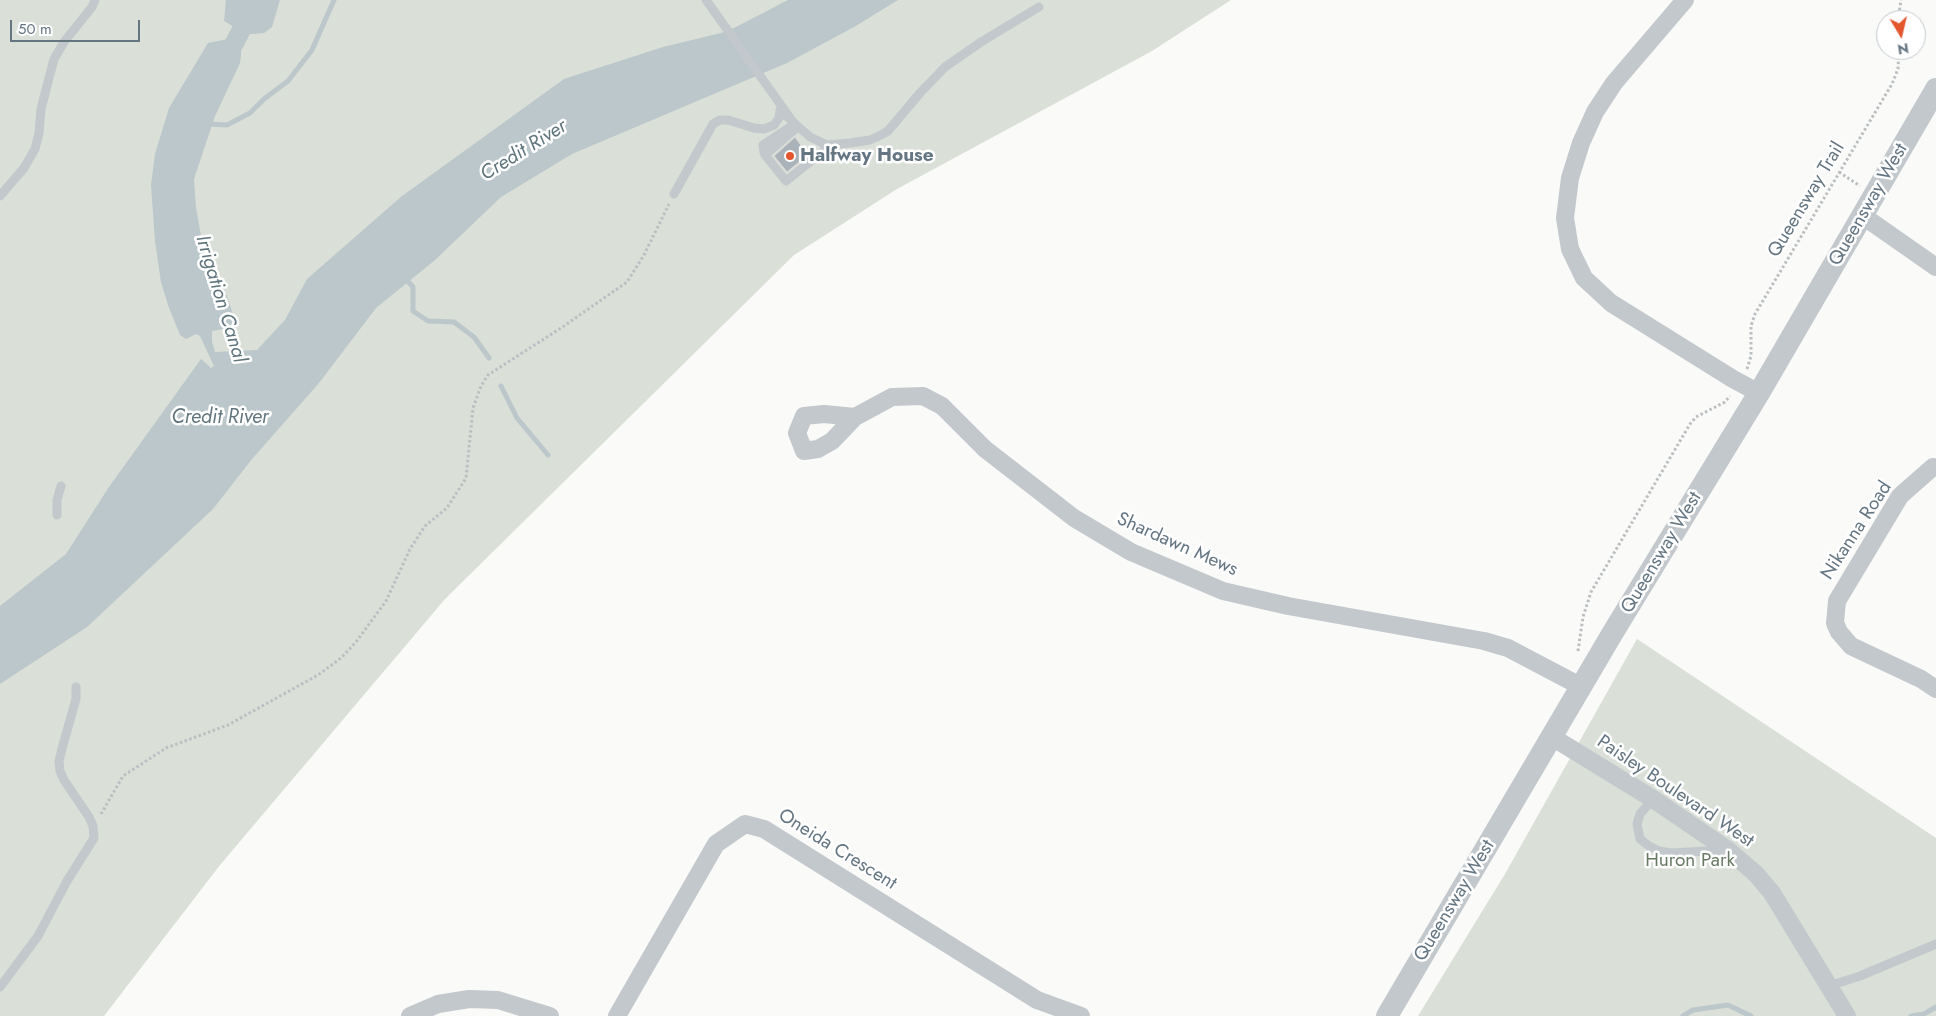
<!DOCTYPE html>
<html>
<head>
<meta charset="utf-8">
<style>
  body { margin:0 }
  #map { position:relative; width:1936px; height:1016px; overflow:hidden; background:#fafaf8; font-family:Jost,sans-serif }
  canvas { display:block }
  .north { position:absolute; left:1876px; top:10px; width:50px; height:50px; box-sizing:border-box; background:#fff; border:1px solid #c1c8cd; border-radius:50%; rotate:171deg; font-size:14px; font-weight:700; line-height:20px; text-align:center; color:#657683 }
  .north::after { content:''; display:block; margin:auto; width:18px; height:22px; background:#e4572e; clip-path:polygon(50% 0,100% 100%,50% 72%,0 100%) }
  .scale { position:absolute; left:10px; top:20px; width:130px; height:22px; box-sizing:border-box; border:2px solid #657683; border-top:0; padding-left:6px; font-size:15px; line-height:18px; white-space:nowrap; color:#657683; -webkit-text-stroke:4px #fff; paint-order:stroke }
</style>
</head>
<body>
<div id="map">
<canvas width="1936" height="1016"></canvas>
<div class="north">N</div>
<div class="scale">50 m</div>
</div>
<script>
const context = document.querySelector('canvas').getContext('2d');
context.lineJoin = 'round';
function fillPath(path, color) { context.fillStyle = color; context.fill(path, 'evenodd'); }
const shape = rows => new Path2D(rows.map(r => 'M' + r).join(''));
function stroke(path, color, width, dash) { context.strokeStyle = color; context.lineWidth = width; context.lineCap = dash ? 'butt' : 'round'; context.setLineDash(dash || []); context.stroke(path); }
function write(font, color, halo, rows, align = 'center') {
  context.font = font + ' Jost,sans-serif'; context.lineWidth = 5; context.setLineDash([]); context.textBaseline = 'middle'; context.strokeStyle = halo; context.fillStyle = color; for (const [text, x, y, turn = 0] of rows) {
    context.save(); context.translate(x, y); context.rotate((+turn || 0) * Math.PI / 180); context.textAlign = isNaN(turn) ? turn : align; if (halo) context.strokeText(text, 0, 0); context.fillText(text, 0, 0); context.restore();
  }
}
fillPath(shape([
  [0,0,1231,0,1152,51,897,189,794,255,445,599,220,865,104,1016,0,1016],
  [1637,639,1936,838,1936,1016,1418,1016,1505,874]
]), '#dadfd7');
fillPath(shape([
  [226,0,280,0,272,27,264,33,253,34,246,34,224,21],
  [788,0,898,0,854,27,787,63,572,154,501,197,435,260,376,308,319,383,252,459,213,509,87,627,0,684,0,606,66,554,109,487,201,359,211,368,214,366,200,336,196,334,186,339,180,335,169,308,161,282,155,241,151,185,155,154,169,108,208,43,228,39,237,43,241,50,241,55,240,63,215,116,194,179,196,208,206,263,222,281,236,324,234,329,228,328,212,331,212,342,215,352,257,350,285,320,307,279,402,196,564,79,663,47,721,33,736,27]
]), '#bbc7cb');
stroke(shape([
  [205,126,208,124,227,125,250,113,264,99,288,81,312,50,334,0],
  [404,277,413,287,413,311,428,321,454,322,474,337,489,358],
  [501,386,517,418,548,455],
  [1683,1016,1693,1010,1728,1005,1751,1016],
  [1911,1016,1924,1014,1936,1007]
]), '#bbc7cb', 5);
stroke(shape([
  [223,65,257,0]
]), '#bbc7cb', 19);
const building = shape([
  [795,137,808,155,787,172,774,156,795,137]
]);
fillPath(building, '#aab3b9');
stroke(building, '#dcdcda', 1);
stroke(shape([
  [1898,20,1901,0],
  [1839,172,1860,186],
  [1747,369,1751,356,1751,326,1755,314,1892,84,1898,69,1899,50],
  [1578,651,1583,617,1591,592,1690,424,1696,417,1725,402,1730,396],
  [101,814,123,776,143,763,166,748,228,725,318,675,341,658,356,642,386,601,410,549,425,526,447,508,466,478,473,408,481,386,488,375,561,328,627,282,644,255,669,204]
]), '#bbbfc2', 3, [2.5, 2.5]);
stroke(shape([
  [793,122,810,137,827,145,850,143,870,140,879,136,888,131,920,93,945,67,981,42,1039,7],
  [764,152,763,145,790,127,794,130,765,155,786,181,826,149,827,145],
  [674,194,713,124,720,120,728,120,754,128,764,129,774,125,779,118,780,110,793,122,706,0],
  [0,196,24,168,35,149,39,133,41,109,54,59,64,42,92,7,95,0],
  [57,515,57,500,61,486],
  [1653,799,1640,814,1637,824,1640,839,1649,846,1659,851,1671,853,1725,850],
  [1829,986,1860,976,1936,944],
  [0,987,38,936,67,881,94,838,93,826,89,817,64,780,60,771,59,761,63,745,76,699,76,687]
]), '#c3c8cc', 9);
stroke(shape([
  [1685,0,1614,83,1595,112,1581,143,1570,178,1565,218,1570,249,1584,278,1611,303,1733,379,1759,393],
  [1863,216,1936,267],
  [855,417,824,414,804,416,797,433,804,451,818,449,832,441,855,417,892,397,923,396,942,406,985,449,1074,518,1131,552,1223,591,1288,606,1484,641,1508,648,1582,687],
  [1933,467,1900,496,1837,601,1835,623,1839,632,1851,646,1921,679,1936,689],
  [1552,737,1653,799,1728,850,1756,874,1772,893,1847,1016],
  [410,1016,438,1004,469,999,498,1000,550,1016],
  [617,1016,716,844,745,824,764,829,1037,1000,1081,1016]
]), '#c3c8cc', 18);
stroke(shape([
  [1387,1016,1612,634,1759,393,1936,89]
]), '#c3c8cc', 22);
for (const [x, y, r, color] of [
  [790,156,5,"#e4572e"]
]) { const dot = new Path2D(); dot.arc(x, y, r, 0, 2 * Math.PI); context.fillStyle = color; context.fill(dot); stroke(dot, '#fff', 2); }
write('bold 19px', '#657683', '#fff', [
  ["Halfway House",800,156]
], 'left');
write('19px', '#657683', '#fff', [
  ["Queensway Trail",1807,200,-59],
  ["Queensway West",1869,205,-60],
  ["Nikanna Road",1857,531,-57],
  ["Shardawn Mews",1177,545,24],
  ["Queensway West",1662,553,-59],
  ["Paisley Boulevard West",1675,792,34],
  ["Oneida Crescent",837,850,32],
  ["Queensway West",1455,901,-59]
]);
write('19px', '#687a64', '#fff', [
  ["Huron Park",1690,861]
]);
write('italic 20px', '#60757c', '#fff', [
  ["Credit River",524,151,-32],
  ["Irrigation Canal",220,299,73],
  ["Credit River",220,418]
]);
</script>
</body>
</html>
